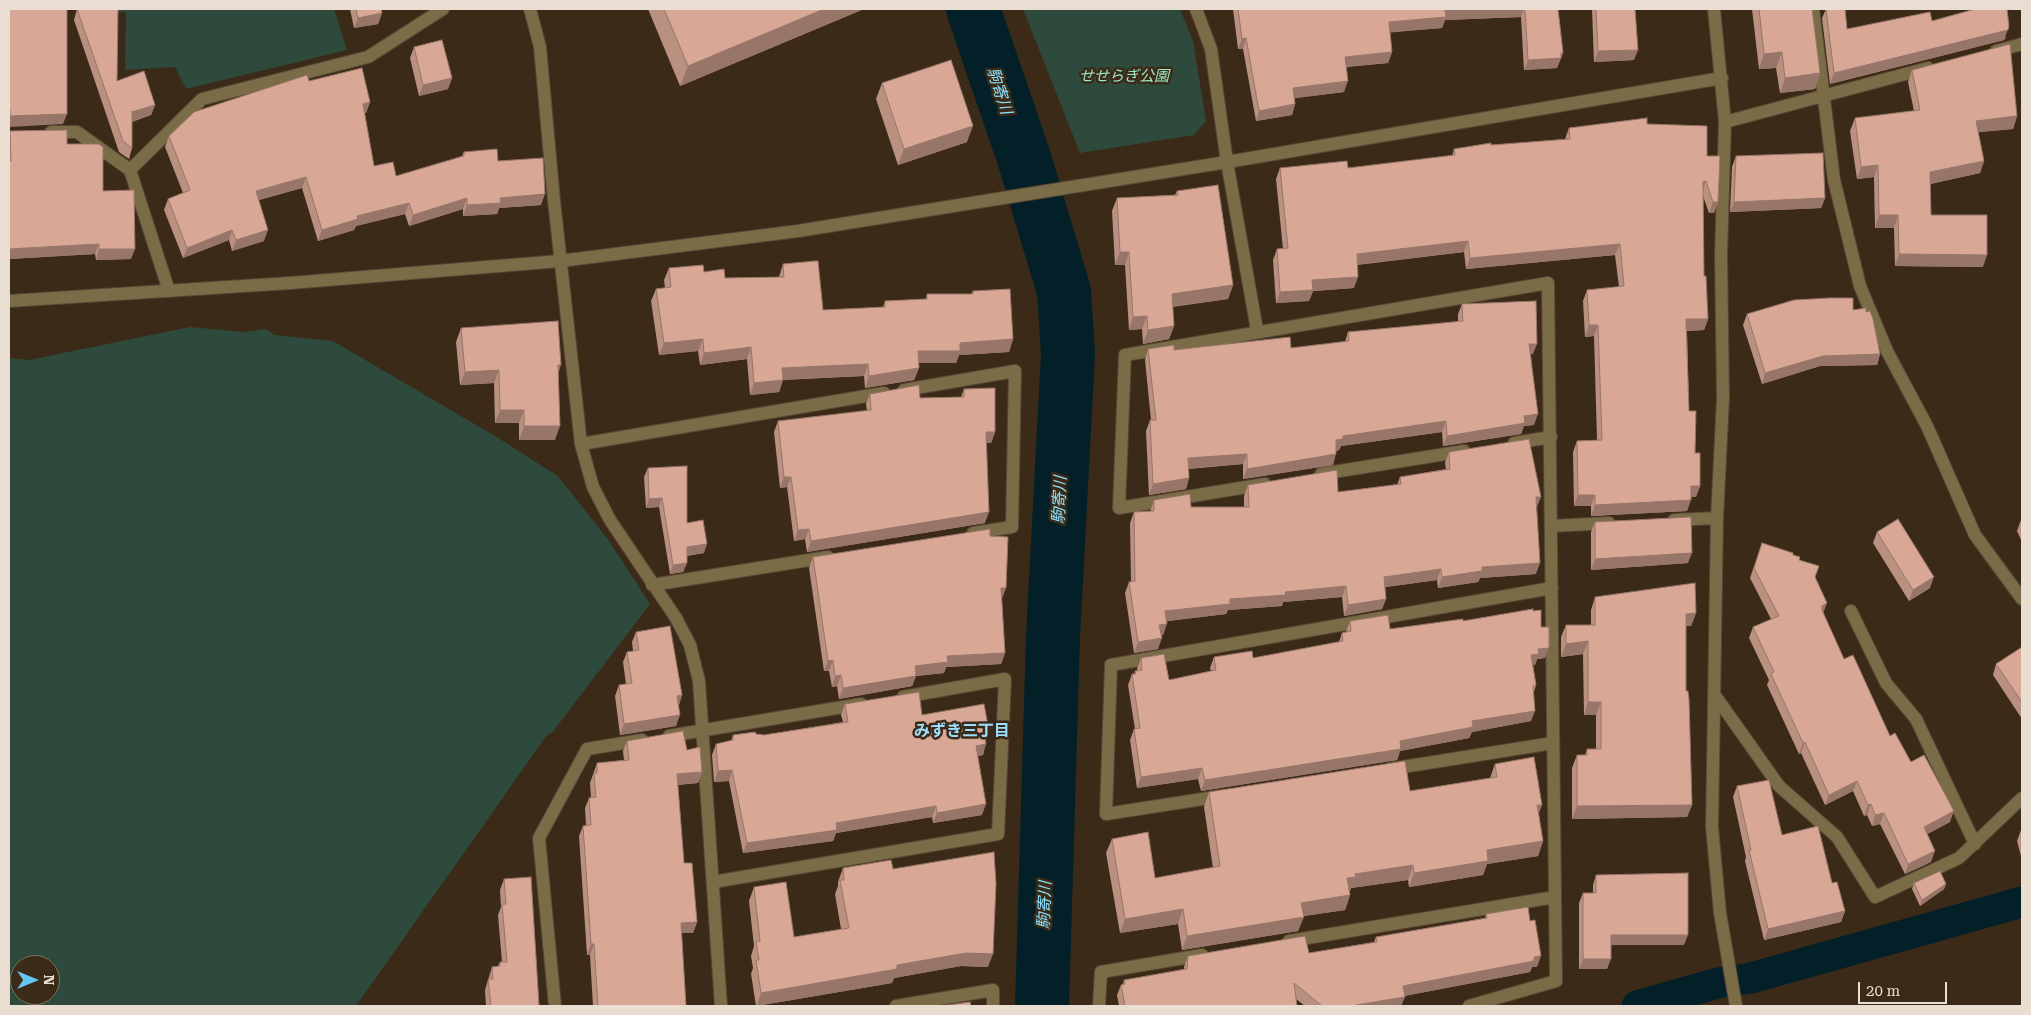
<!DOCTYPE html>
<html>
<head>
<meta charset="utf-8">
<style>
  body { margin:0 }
  #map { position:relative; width:2031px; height:1015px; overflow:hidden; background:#3b2a17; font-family:"Roboto Serif",serif }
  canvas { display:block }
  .frame { position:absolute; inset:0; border:10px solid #eaded2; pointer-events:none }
  .north { position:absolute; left:10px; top:955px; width:50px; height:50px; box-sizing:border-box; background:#3b2a17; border:1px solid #817262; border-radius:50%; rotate:90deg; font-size:14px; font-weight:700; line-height:20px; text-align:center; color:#eaded2 }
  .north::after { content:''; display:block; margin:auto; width:18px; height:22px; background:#67c4f0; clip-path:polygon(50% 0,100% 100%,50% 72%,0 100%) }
  .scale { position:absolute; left:1858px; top:982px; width:89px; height:22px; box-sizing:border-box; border:2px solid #eaded2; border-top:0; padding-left:6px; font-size:15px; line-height:18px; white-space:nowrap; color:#eaded2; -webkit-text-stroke:4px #3b2a17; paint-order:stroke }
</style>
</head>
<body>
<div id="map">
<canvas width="2031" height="1015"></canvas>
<div class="frame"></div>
<div class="north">N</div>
<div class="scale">20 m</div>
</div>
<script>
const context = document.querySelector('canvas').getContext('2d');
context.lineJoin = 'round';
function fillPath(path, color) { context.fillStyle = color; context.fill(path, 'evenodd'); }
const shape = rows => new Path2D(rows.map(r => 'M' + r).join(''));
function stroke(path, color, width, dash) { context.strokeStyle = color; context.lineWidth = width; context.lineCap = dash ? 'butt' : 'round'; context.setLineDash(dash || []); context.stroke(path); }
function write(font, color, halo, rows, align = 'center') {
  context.font = font + ' "Roboto Serif","Noto Sans JP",serif'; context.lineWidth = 5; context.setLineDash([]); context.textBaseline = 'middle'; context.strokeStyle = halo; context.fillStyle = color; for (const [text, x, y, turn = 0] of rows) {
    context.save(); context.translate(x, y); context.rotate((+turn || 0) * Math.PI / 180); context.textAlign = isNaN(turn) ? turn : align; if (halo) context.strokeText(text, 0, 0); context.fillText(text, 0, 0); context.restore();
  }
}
fillPath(shape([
  [78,9,334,9,347,50,186,89,175,67,125,70,126,12,79,13],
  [1023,9,1180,9,1193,41,1206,121,1194,135,1080,153],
  [190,327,244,332,266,329,274,335,333,341,495,436,558,476,609,541,650,604,552,733,547,735,356,1006,9,1006,9,358,29,360],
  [20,965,50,965,50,995,20,995]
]), '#2d4a3c');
stroke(shape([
  [1637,1006,1718,983,1751,978,2022,902]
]), '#032029', 31);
stroke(shape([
  [973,9,1024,158,1064,291,1068,354,1053,637,1042,1006]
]), '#032029', 54);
const minor = shape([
  [530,9,540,47,554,201,581,444,593,487,610,520,676,618,690,645,699,681,721,1006],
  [1196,9,1211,49,1227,162,1257,330],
  [1714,9,1725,122,1721,255,1723,398,1717,518,1712,827,1720,913,1736,1006],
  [1813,9,1834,180,1860,286,1887,351,1927,426,1975,535,2022,599],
  [1996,51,2022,44],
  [1725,122,1928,68],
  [51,132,77,132,130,170,169,291],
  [130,170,202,99,368,57,443,9],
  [9,301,290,283,560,261,798,231,1227,162,1722,78],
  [904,390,1015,371,1012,527,973,533],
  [1514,443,1551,437],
  [581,444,884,393],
  [1321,474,1464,451],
  [1265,484,1119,508,1125,355,1548,283,1556,981,1469,1006],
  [1674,520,1717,518],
  [1552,526,1609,523],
  [652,585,828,557],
  [1851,611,1886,683,1916,719,1975,844],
  [1714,694,1779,786,1837,837,1875,897,1959,858,2022,798],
  [669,736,861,704],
  [1390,769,1553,743],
  [1222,796,1106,814,1111,665,1552,588],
  [713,882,998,834,1005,679,903,697],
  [1289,941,1555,897],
  [555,1006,539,838,587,749,642,740],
  [896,1006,993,990,993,1006],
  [1099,1006,1101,972,1202,955]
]);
stroke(minor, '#574735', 14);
stroke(minor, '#7b6c48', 12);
fillPath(shape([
  [77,9,117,81,155,105,151,115,132,122,132,148,129,159,119,152,74,20],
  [350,9,381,9,382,13,378,24,354,28],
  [648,9,864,9,680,86],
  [1233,9,1558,9,1563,53,1557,68,1524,70,1521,17,1445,20,1442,28,1390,32,1392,52,1388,63,1347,67,1344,92,1294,98,1295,104,1292,115,1256,121,1243,49,1238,49],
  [1592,9,1635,9,1634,60,1594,62],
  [1752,9,1812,9,1820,73,1815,89,1780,93,1776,68,1759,69],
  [1826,9,1845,9,1847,29,1932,21,2006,37,2004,40,1830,84,1822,18],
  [414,47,452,78,448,89,419,96,410,58],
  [1912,70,2017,116,2013,129,1978,132,1984,161,1980,173,1930,184,1931,215,1983,267,1895,266,1894,228,1875,228,1874,177,1857,179,1850,131,1855,118,1914,111,1908,82],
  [309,81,370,102,366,113,364,113,374,166,396,176,462,156,464,152,498,161,541,205,499,208,497,214,463,216,463,209,409,226,405,214,356,226,354,230,318,241,302,188,259,200,264,241,232,251,229,240,183,258,164,210,168,199,183,193,165,147,169,136],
  [882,83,967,142,898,165,876,99],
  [1647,124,1707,156,1718,202,1714,213,1709,213,1703,196,1704,276,1708,319,1704,330,1687,331,1689,411,1700,486,1696,497,1691,497,1687,511,1591,516,1591,506,1574,506,1573,452,1577,441,1597,440,1594,336,1585,337,1583,301,1587,290,1619,287,1615,255,1466,269,1464,252,1357,265,1354,288,1313,291,1309,301,1276,303,1273,260,1277,249,1283,249,1276,179,1280,168,1348,168,1452,156,1454,149,1565,139,1569,128],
  [10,131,67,144,103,191,131,259,96,260,95,254,9,259,9,134],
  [1736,156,1825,198,1821,208,1730,212,1732,167],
  [1177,191,1233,285,1228,299,1172,307,1174,326,1169,339,1143,344,1142,329,1129,330,1125,265,1115,265,1112,211,1117,198,1175,195],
  [783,264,823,310,883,307,885,301,926,299,927,294,971,294,973,291,1013,339,1009,352,959,355,956,363,918,363,919,368,914,380,865,388,864,376,783,380,779,392,750,395,747,359,700,365,698,351,659,355,651,301,656,289,665,288,664,280,669,268,704,272,725,278,779,277],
  [1462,304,1533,354,1531,354,1534,425,1524,426,1521,434,1443,446,1442,432,1341,446,1339,450,1336,451,1333,465,1243,479,1243,464,1189,469,1189,478,1186,489,1149,495,1146,431,1150,420,1151,420,1145,360,1148,349,1174,350,1291,348,1345,342,1348,332,1458,322,1458,314],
  [1853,310,1866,312,1880,354,1877,365,1820,366,1762,384,1743,325,1747,314],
  [461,328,558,373,555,440,519,440,519,423,495,423,494,383,460,385,456,342],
  [964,389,995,432,991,443,986,443,985,523,807,552,805,539,794,541,787,487,780,488,774,432,778,421,867,411,866,404,870,394,920,398,961,397],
  [1449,452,1537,507,1536,507,1536,574,1480,578,1478,582,1438,588,1437,580,1385,587,1386,599,1382,609,1344,616,1342,597,1283,602,1282,606,1228,610,1226,614,1167,621,1163,635,1161,635,1158,649,1134,653,1125,593,1129,582,1131,582,1130,523,1134,512,1150,512,1154,500,1191,507,1244,507,1244,496,1248,485,1338,492,1397,485,1400,477,1446,469,1445,463],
  [648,468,687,523,704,553,687,556,687,563,683,572,670,574,659,507,646,508,644,477],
  [2021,520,2022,520,2022,542,2017,531],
  [1595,522,1688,563,1591,570,1591,532],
  [1877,532,1930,588,1909,601,1873,543],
  [990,536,1002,599,1005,653,1001,664,946,667,944,673,916,676,912,686,839,699,837,686,832,687,829,671,824,671,809,568,813,557],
  [1762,543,1793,555,1799,560,1815,577,1823,613,1844,659,1890,736,1911,762,1950,822,1927,834,1931,862,1905,874,1880,824,1872,826,1867,815,1864,816,1853,791,1825,805,1801,753,1799,754,1767,685,1769,680,1749,638,1753,627,1771,619,1750,578],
  [1595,597,1696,613,1691,626,1686,626,1686,691,1692,805,1687,817,1572,819,1572,768,1577,755,1585,755,1587,749,1596,749,1596,715,1584,715,1583,654,1561,657,1561,637,1566,625,1591,625,1591,610],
  [1533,611,1541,627,1545,658,1537,659,1535,665,1533,665,1536,685,1534,692,1531,721,1472,732,1469,738,1400,751,1397,760,1201,791,1198,779,1137,788,1130,740,1134,729,1135,729,1128,685,1132,674,1134,674,1135,671,1137,670,1137,669,1141,658,1169,680,1211,671,1210,668,1214,657,1253,658,1339,642,1342,633,1346,632,1350,621,1390,629,1463,621],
  [636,632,682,695,679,705,676,726,620,735,615,696,619,685,626,684,623,662,627,652,633,651,632,642],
  [2022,648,2022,719,1993,675,1996,664],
  [845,704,922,715,989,731,986,740,983,755,978,756,982,815,933,823,932,817,836,833,833,841,743,853,729,781,714,782,712,755,716,744,731,741,733,735,756,734,764,735,843,722,841,715],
  [627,741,687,750,702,772,698,783,678,785,684,863,697,922,693,933,681,933,686,1006,593,1006,590,955,587,955,579,836,583,826,586,825,585,808,589,798,591,798,590,783,597,763,624,760,623,751],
  [1495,764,1539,814,1543,841,1538,856,1487,864,1483,875,1409,887,1408,880,1351,888,1350,891,1349,891,1350,895,1345,910,1304,916,1298,931,1182,950,1178,924,1120,933,1106,853,1112,839,1155,878,1213,868,1204,807,1209,792,1410,791,1490,778],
  [1737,786,1782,835,1832,883,1845,911,1841,922,1764,940,1745,861,1746,857,1733,797],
  [2021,830,2022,830,2022,860,2017,841],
  [843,868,893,869,988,967,961,966,894,978,892,983,756,1006,751,974,753,968,751,956,754,946,749,901,754,887,794,937,841,929,835,894,838,886,838,882],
  [1596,875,1684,945,1611,945,1607,969,1579,969,1579,903,1583,893,1593,893,1593,885],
  [504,879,539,1006,486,1006,485,990,492,967,498,966,500,962,502,962,498,915,501,907,500,890],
  [1914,883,1946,884,1944,889,1920,906,1912,889],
  [1486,914,1537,967,1532,967,1530,972,1404,996,1401,1006,1305,1006,1296,999,1297,1006,1119,1006,1117,995,1121,985,1123,984,1124,980,1184,969,1184,967,1188,956,1309,953,1374,942,1376,937,1485,918]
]), '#ba9081');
fillPath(shape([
  [824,9,864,9,680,86,688,66],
  [1468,9,1524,9,1521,17,1445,20,1442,28,1385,33,1389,22,1445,10],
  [382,13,378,24,354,28,358,18],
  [2009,26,2004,40,1830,84,1834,73],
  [1246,38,1243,49,1238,49,1242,39],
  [1638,50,1634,60,1594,62,1598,51],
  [1392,52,1388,63,1342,67,1345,57],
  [1782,52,1776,68,1759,69,1764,54],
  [1563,53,1557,68,1524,70,1528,60],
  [1820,73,1815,89,1780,93,1785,78],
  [452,78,448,89,419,96,423,85],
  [1348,81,1344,92,1289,99,1293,88],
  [370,102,366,113,359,115,363,104],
  [1295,104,1292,115,1256,121,1259,111],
  [155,105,151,115,128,123,132,112],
  [67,114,63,124,9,127,9,119,10,116],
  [2017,116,2013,129,1971,133,1976,121],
  [973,126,967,142,898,165,904,149],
  [1984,161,1980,173,1926,185,1930,172],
  [1878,165,1874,177,1857,179,1861,167],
  [306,177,302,188,252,202,256,191],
  [1706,181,1702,192,1703,182],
  [545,194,541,205,499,208,497,214,463,216,467,205,500,198],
  [467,198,463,209,409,226,413,215],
  [1825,198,1821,208,1730,212,1734,202],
  [1713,202,1718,202,1714,213,1709,213],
  [409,203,405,214,356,226,354,230,318,241,322,230,357,216],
  [1879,215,1898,215,1894,228,1875,228],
  [232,230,229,240,183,258,187,248],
  [268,230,264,241,232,251,236,240],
  [1468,241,1464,252,1353,265,1357,254],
  [99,244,95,254,9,259,9,249],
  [1620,244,1615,255,1466,269,1470,258],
  [99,249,135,249,131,259,96,260],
  [1120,252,1129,252,1125,265,1115,265],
  [1899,254,1987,255,1983,267,1895,266],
  [1358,277,1354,288,1313,291,1309,301,1276,303,1280,292,1312,280],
  [1233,285,1228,299,1167,307,1172,294],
  [1147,316,1142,329,1129,330,1133,317],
  [1686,319,1708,319,1704,330,1682,331],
  [1589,325,1598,325,1594,336,1585,337],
  [1174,326,1169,339,1143,344,1148,330],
  [703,339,698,351,659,355,664,343],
  [1013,339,1009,352,959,355,956,363,913,363,918,351,960,343],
  [1529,344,1537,344,1533,354,1525,355],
  [751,347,747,359,700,365,704,353],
  [1880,354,1877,365,1820,366,1762,384,1765,373,1823,356],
  [868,364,864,376,777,380,782,368],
  [558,365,561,365,557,378],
  [919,368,914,380,865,388,869,376],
  [499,370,494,383,460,385,465,372],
  [783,380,779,392,750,395,754,383],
  [500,410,524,410,519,423,495,423],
  [1538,414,1534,425,1524,426,1521,434,1443,446,1447,436,1524,416],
  [1446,421,1442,432,1341,446,1339,450,1332,451,1336,440,1343,436],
  [524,426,560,426,555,440,519,440],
  [986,432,995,432,991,443,982,443],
  [1247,454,1243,464,1184,469,1188,458],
  [1336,454,1333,465,1243,479,1247,469],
  [784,477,791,477,787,487,780,488],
  [1189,478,1186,489,1149,495,1153,484],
  [1691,486,1700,486,1696,497,1687,497],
  [1578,495,1595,495,1591,506,1574,506],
  [1536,497,1541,497,1537,507,1532,508],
  [662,498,659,507,646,508,649,499],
  [1691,500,1687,511,1591,516,1595,505],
  [989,512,985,523,807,552,811,541],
  [809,529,805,539,794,541,798,530],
  [707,544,704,553,683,556,687,547],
  [1692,553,1688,563,1591,570,1595,559],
  [687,563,683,572,670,574,673,565],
  [1540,563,1536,574,1480,578,1478,582,1438,588,1442,577,1482,567],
  [1441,569,1437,580,1380,588,1384,577],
  [1934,577,1930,588,1909,601,1913,590],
  [1346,586,1342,597,1283,602,1282,606,1228,610,1226,614,1161,622,1165,611,1230,599,1285,592],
  [1001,588,1006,588,1002,599],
  [1386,599,1382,609,1344,616,1348,605],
  [1827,603,1823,614,1818,617,1822,606],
  [1696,613,1691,626,1682,626,1686,614],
  [1167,624,1163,635,1156,636,1159,625],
  [1162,638,1158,649,1134,653,1138,642],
  [1588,641,1583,654,1561,657,1566,644],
  [1549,648,1545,658,1537,659,1535,665,1527,666,1531,655,1538,649],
  [1005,653,1001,664,946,667,944,673,916,676,912,686,839,699,843,688,947,656],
  [833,660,829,671,824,671,828,661],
  [841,675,837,686,832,687,835,676],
  [682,695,678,706,677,696],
  [1588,702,1601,702,1596,715,1584,715],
  [1535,711,1531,721,1472,732,1469,738,1400,751,1397,760,1201,791,1205,780,1400,741,1472,721],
  [680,715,676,726,620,735,624,724],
  [989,731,985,742,984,732],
  [1805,742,1801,753,1799,754,1803,743],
  [986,744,983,755,972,757,976,746],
  [1202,768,1198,779,1137,788,1141,777],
  [732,770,729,781,714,782,718,771],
  [702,772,698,783,673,785,677,774],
  [1857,781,1853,791,1825,805,1829,795],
  [986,804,982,815,933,823,937,813],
  [1871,804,1867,815,1864,816,1868,805],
  [1537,805,1542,805,1537,819],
  [1692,805,1687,817,1572,819,1577,806],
  [936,806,932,817,836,833,833,841,743,853,747,843,836,823],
  [1954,811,1950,822,1920,838,1924,827],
  [1884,813,1880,824,1872,826,1875,815],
  [1543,841,1538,856,1487,864,1483,875,1409,887,1414,873,1487,850],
  [1935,851,1931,862,1905,874,1908,864],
  [1413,865,1408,880,1351,888,1350,891,1342,893,1347,878,1355,874],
  [1946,884,1944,889,1920,906,1922,900],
  [1350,895,1345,910,1296,917,1301,903],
  [1183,909,1178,924,1120,933,1125,919],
  [1845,911,1841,922,1764,940,1768,929],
  [1304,917,1298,931,1182,950,1187,936],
  [697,922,693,933,677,933,681,923],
  [1611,935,1688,935,1684,945,1607,945],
  [591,944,594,944,590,955,587,955],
  [966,953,993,954,988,967,961,966,894,978,892,983,757,1006,761,993,897,965],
  [1541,956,1537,967,1532,967,1530,972,1399,997,1403,986,1534,957],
  [1583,959,1611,959,1607,969,1579,969],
  [1405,997,1401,1006,1355,1006,1356,1005]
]), '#977569');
const building = shape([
  [9,9,67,9,67,114,10,116,10,110,9,110,9,9],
  [77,9,118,9,117,81,144,71,155,105,132,112,132,111,132,148,123,141,77,9],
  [356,9,381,9,382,13,358,18,356,9],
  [664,9,824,9,688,66,664,9],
  [1238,9,1468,9,1445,10,1446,17,1389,22,1392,52,1345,57,1348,81,1293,88,1295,104,1259,111,1246,38,1242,39,1238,9],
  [1525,9,1558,9,1563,53,1561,53,1561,58,1528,60,1525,9],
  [1596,9,1635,9,1638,50,1598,51,1596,9],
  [1759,9,1812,9,1820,73,1785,78,1782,52,1764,54,1759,9],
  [1826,9,1845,9,1847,29,1930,12,1932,21,1975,9,2007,9,2009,26,2008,30,1834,73,1826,9],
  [442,40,452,78,423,85,414,47,442,40],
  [2010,44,2017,116,1976,121,1984,161,1930,172,1931,215,1987,215,1987,255,1899,254,1898,215,1879,215,1878,165,1861,167,1855,118,1920,110,1912,70,2010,44],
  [951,60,973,126,904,149,882,83,951,60],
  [362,68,370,102,363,104,374,166,393,162,396,176,464,156,464,152,497,149,498,161,543,158,545,194,500,198,501,203,467,205,467,198,413,215,409,203,357,216,358,219,322,230,306,177,256,191,268,230,236,240,232,230,187,248,168,199,190,190,169,136,194,112,307,75,309,81,362,68],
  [1647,118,1647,124,1707,126,1707,156,1720,156,1718,202,1713,202,1706,181,1703,182,1704,276,1706,276,1708,319,1686,319,1689,411,1696,411,1695,453,1700,453,1700,486,1691,486,1691,500,1595,505,1595,495,1578,495,1577,441,1602,440,1598,325,1589,325,1587,290,1624,286,1620,244,1470,258,1468,241,1357,254,1358,277,1312,280,1313,290,1280,292,1277,249,1288,248,1280,168,1347,161,1348,168,1455,155,1454,149,1491,143,1491,145,1570,139,1569,128,1647,118],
  [67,130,67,144,99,144,103,147,103,191,134,190,135,249,99,249,99,244,9,249,9,161,11,161,10,131,67,130],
  [1823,153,1825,198,1734,202,1736,156,1823,153],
  [1218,185,1233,285,1172,294,1174,326,1148,330,1147,316,1133,317,1129,252,1120,252,1117,198,1178,195,1177,191,1218,185],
  [815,261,818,261,823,310,885,307,885,301,927,299,927,294,973,294,973,291,1010,289,1013,339,960,343,960,351,918,351,919,368,869,376,868,364,782,368,783,380,754,383,751,347,704,353,703,339,664,343,656,289,671,287,669,268,703,265,704,272,724,269,725,278,784,277,783,264,815,261],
  [1830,298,1853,298,1853,310,1866,308,1866,312,1870,311,1873,319,1880,354,1823,356,1765,373,1747,314,1794,300,1830,298],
  [1536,301,1537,344,1529,344,1538,414,1524,416,1525,423,1447,436,1446,421,1343,436,1343,439,1336,440,1336,454,1247,469,1247,454,1188,458,1189,478,1153,484,1150,420,1156,420,1148,349,1174,345,1174,350,1290,337,1291,348,1349,341,1348,332,1463,321,1462,304,1536,301],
  [558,321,561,365,558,365,560,426,524,426,524,410,500,410,499,370,465,372,461,328,558,321],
  [919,385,920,398,964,397,964,389,995,388,995,432,986,432,989,512,811,541,809,529,798,530,791,477,784,477,778,421,871,410,870,394,919,385],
  [1529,439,1541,497,1536,497,1540,563,1482,567,1482,571,1442,577,1441,569,1384,577,1386,599,1348,605,1346,586,1285,592,1286,595,1230,599,1230,604,1165,611,1167,624,1159,625,1162,638,1138,642,1129,582,1135,581,1134,512,1154,511,1154,500,1190,494,1191,507,1249,507,1248,485,1337,470,1338,492,1401,484,1400,477,1450,469,1449,452,1529,439],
  [687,466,687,523,703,520,707,544,687,547,687,563,673,565,662,498,649,499,648,468,687,466],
  [1691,517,1692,553,1595,559,1595,522,1691,517],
  [1898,519,1934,577,1913,590,1877,532,1898,519],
  [990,529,990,536,1008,537,1006,588,1001,588,1005,653,947,656,948,662,915,666,916,676,843,688,841,675,835,676,833,660,828,661,813,557,990,529],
  [1762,543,1793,553,1793,555,1800,557,1799,560,1819,566,1815,577,1827,603,1822,606,1822,610,1844,659,1853,655,1890,736,1895,733,1911,762,1924,755,1954,811,1924,827,1935,851,1908,864,1884,813,1875,815,1871,804,1868,805,1857,781,1829,795,1805,742,1803,743,1771,674,1774,672,1753,627,1779,616,1754,568,1762,543],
  [1695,583,1696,613,1686,614,1686,691,1688,691,1689,699,1692,805,1577,806,1577,755,1587,755,1587,749,1601,749,1601,702,1588,702,1588,641,1566,644,1566,625,1595,625,1595,597,1695,583],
  [1533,609,1533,611,1541,610,1541,627,1549,627,1549,648,1538,649,1539,654,1531,655,1536,685,1533,686,1535,711,1472,721,1473,727,1400,741,1401,749,1205,780,1202,768,1141,777,1134,729,1140,728,1132,674,1136,674,1135,671,1142,670,1141,658,1164,654,1169,680,1216,670,1214,657,1252,651,1253,658,1343,641,1342,633,1351,631,1350,621,1388,615,1390,629,1463,619,1463,621,1533,609],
  [670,626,682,695,677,696,680,715,624,724,619,685,632,683,627,652,639,650,636,632,670,626],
  [2022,647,2022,702,1996,664,2022,647],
  [919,692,922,715,984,704,989,731,984,732,986,744,976,746,986,804,937,813,936,806,836,823,837,830,747,843,732,770,718,771,716,744,733,740,733,735,755,732,756,734,764,735,848,722,845,704,919,692],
  [683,731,687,750,700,747,702,772,677,774,684,863,692,863,697,922,681,923,686,1006,598,1006,594,944,591,944,583,826,591,825,589,798,596,797,594,773,597,773,597,763,629,760,627,741,683,731],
  [1534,757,1542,805,1537,805,1543,841,1487,850,1488,861,1414,873,1413,865,1355,874,1356,877,1347,878,1350,895,1301,903,1304,917,1187,936,1183,909,1125,919,1112,839,1148,832,1155,878,1220,866,1209,792,1405,761,1410,791,1497,777,1495,764,1534,757],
  [1769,780,1782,835,1818,826,1832,883,1837,882,1845,911,1768,929,1749,850,1751,850,1737,786,1769,780],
  [994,852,996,884,993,954,966,953,897,965,897,969,761,993,756,960,759,960,756,942,760,941,754,887,786,882,794,937,849,928,840,880,844,880,843,868,891,860,893,869,994,852],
  [1940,871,1946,884,1922,900,1914,883,1940,871],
  [1688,873,1688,935,1611,935,1611,959,1583,959,1583,893,1596,893,1596,875,1688,873],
  [531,877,539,1005,536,1006,491,1006,488,979,493,979,492,967,500,966,500,962,507,962,502,904,506,904,504,879,531,877],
  [1528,907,1530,921,1535,920,1541,956,1534,957,1534,961,1403,986,1405,997,1356,1005,1356,1006,1322,1006,1294,983,1297,1006,1125,1006,1121,985,1125,984,1124,980,1187,969,1188,956,1305,936,1309,953,1377,942,1376,937,1487,918,1486,914,1528,907],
  [970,1002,971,1006,941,1006,970,1002]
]);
fillPath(building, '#d8a796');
stroke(building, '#977569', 1);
write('italic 15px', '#9ceac3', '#3b2a17', [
  ["せせらぎ公園",1124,77]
]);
write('italic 16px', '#8ae1fe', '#3b2a17', [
  ["駒寄川",999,91,72],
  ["駒寄川",1060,500,-87],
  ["駒寄川",1045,905,-88]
]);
write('bold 16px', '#9cddfe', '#3b2a17', [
  ["みずき三丁目",962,731]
]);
</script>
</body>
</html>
